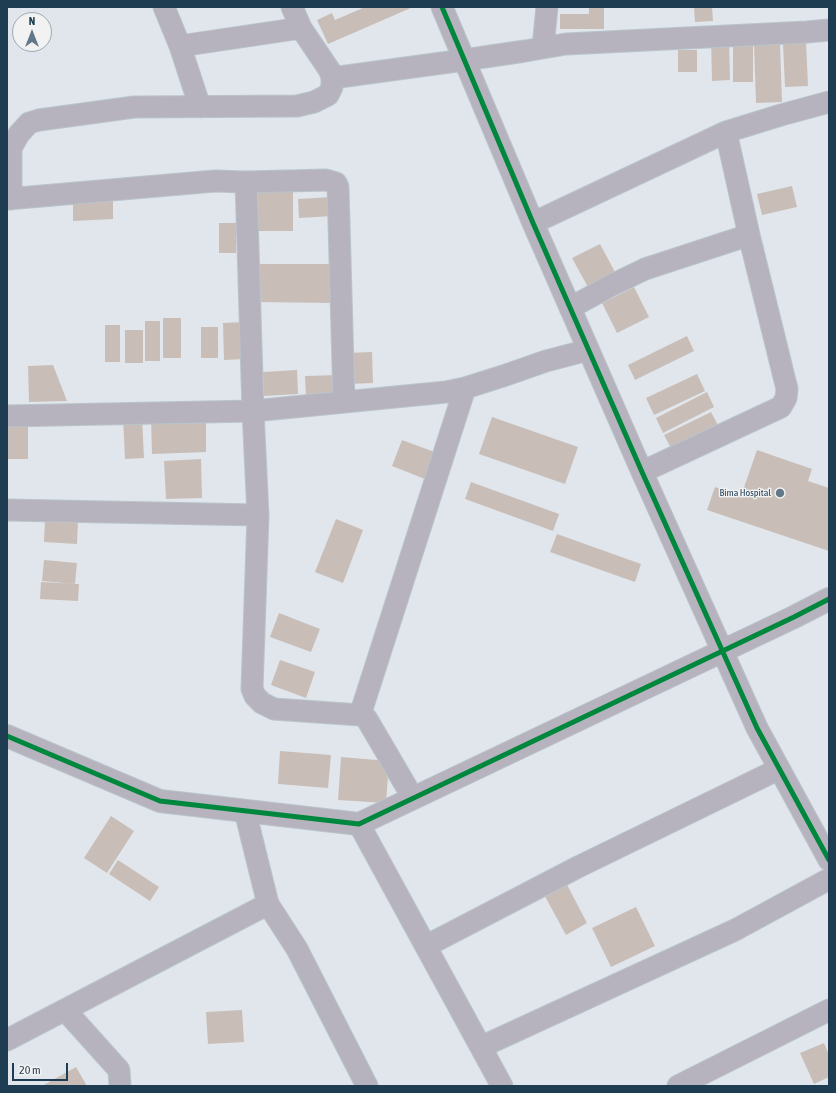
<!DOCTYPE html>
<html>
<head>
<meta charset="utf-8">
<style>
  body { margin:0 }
  #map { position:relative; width:836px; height:1093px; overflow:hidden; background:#e0e6ec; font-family:"Asap Condensed",sans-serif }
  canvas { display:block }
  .frame { position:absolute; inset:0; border:8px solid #1e3c52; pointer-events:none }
  .north { position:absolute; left:12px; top:12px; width:40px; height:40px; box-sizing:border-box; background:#f2f2f2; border:1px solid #9da9b2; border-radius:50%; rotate:0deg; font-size:11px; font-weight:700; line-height:16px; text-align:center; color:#1e3c52 }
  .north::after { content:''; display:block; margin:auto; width:14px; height:18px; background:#627888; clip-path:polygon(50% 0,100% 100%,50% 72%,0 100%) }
  .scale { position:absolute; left:12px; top:1063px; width:56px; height:18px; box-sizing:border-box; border:2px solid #1e3c52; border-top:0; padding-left:5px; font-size:12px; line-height:14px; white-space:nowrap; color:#1e3c52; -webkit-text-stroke:3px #f2f2f2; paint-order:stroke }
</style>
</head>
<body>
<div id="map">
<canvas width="836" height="1093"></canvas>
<div class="frame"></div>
<div class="north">N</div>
<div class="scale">20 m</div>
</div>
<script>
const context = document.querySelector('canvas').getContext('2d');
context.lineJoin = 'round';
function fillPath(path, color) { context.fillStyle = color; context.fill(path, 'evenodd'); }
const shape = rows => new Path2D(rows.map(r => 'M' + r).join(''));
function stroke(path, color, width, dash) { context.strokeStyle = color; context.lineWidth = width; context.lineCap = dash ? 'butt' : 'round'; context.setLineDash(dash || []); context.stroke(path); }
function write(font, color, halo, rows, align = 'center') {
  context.font = font + ' "Asap Condensed",sans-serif'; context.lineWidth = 3; context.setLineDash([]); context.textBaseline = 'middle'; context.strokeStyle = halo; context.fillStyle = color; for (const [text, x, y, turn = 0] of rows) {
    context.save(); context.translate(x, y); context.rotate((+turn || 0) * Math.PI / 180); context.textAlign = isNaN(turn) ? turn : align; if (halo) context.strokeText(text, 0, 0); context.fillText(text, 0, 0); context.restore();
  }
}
fillPath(shape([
  [365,7,413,7,328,44,317,20,332,13,335,20],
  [589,7,604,7,604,29,560,29,560,14,589,14],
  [694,7,712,7,713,21,695,22],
  [711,38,729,38,730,80,712,81],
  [733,40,753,40,753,82,733,82],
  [806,42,808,86,785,87,783,44],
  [780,43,782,102,756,103,754,44],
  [678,50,697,50,697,72,678,72],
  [792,186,797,207,762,215,757,194],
  [258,190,293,190,293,231,258,231],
  [332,197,333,216,299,218,298,199],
  [113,201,113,219,73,221,73,202],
  [219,223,236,223,236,253,219,253],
  [600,244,616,274,589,289,572,258],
  [259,264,332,264,332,303,258,302],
  [634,287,649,317,617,333,602,303],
  [163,318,181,318,181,358,163,358],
  [145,321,160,321,160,361,145,361],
  [244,322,245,359,224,360,223,323],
  [105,325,120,325,120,362,105,362],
  [201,327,218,327,218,358,201,358],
  [125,330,143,330,143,363,125,363],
  [687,336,694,351,635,380,628,365],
  [372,352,373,383,349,384,348,353],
  [53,365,67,401,29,402,28,366],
  [297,370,298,394,264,396,263,372],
  [697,374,705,391,654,415,646,398],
  [339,375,340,397,306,399,305,376],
  [707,392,714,407,663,433,656,418],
  [711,412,721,431,674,454,664,435],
  [206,416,206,452,152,454,151,418],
  [142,417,144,458,125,459,123,418],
  [492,417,578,447,565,484,479,454],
  [28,422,28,459,8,459,7,423],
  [402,440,440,454,430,481,392,466],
  [757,450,812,469,808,481,829,488,829,551,707,510,715,487,741,496],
  [201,459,202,498,166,499,164,461],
  [471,482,559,514,553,531,465,499],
  [45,519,78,520,77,544,44,542],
  [336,519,363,530,343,583,315,572],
  [557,534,641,564,635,582,550,552],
  [44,560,77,563,75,584,42,581],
  [41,582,79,584,78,601,40,599],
  [279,613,320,629,311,652,270,637],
  [280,660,315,672,306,698,271,685],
  [280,751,331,755,328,788,278,784],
  [341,757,389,761,386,803,338,800],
  [111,816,134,831,107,873,84,858],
  [118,860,159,887,150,901,109,874],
  [563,877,587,923,566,935,541,889],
  [636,907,655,946,611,967,592,928],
  [242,1010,244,1042,208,1044,206,1012],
  [824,1043,829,1055,829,1077,814,1084,800,1053],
  [76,1067,87,1086,42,1086]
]), '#c8beb7');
const minor = shape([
  [164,7,180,46,200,107],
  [442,7,533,223,642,472,757,728,829,860],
  [180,46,301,28],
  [543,47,547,7],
  [332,78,464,60,525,51,566,44,807,32,829,30],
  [246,182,253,411,258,515,252,689,255,696,262,703,274,709,360,715,365,717,368,721,413,798],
  [7,199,215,181,246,182,326,180,336,183,338,187,344,402],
  [11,199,11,148,19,134,29,123,39,120,134,107,297,106,314,102,328,95,332,87,332,78,330,71,301,28,292,7],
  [533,223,726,132,781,115,829,102],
  [570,308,610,286,645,269,749,235],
  [7,416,253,411,446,392,465,388,503,376,546,361,588,350],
  [642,472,781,407,786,398,787,389,749,235,726,132],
  [7,510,258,515],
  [360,715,465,388],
  [245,811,268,904,297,949,367,1086],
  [359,824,502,1086],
  [426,946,578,867,779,769],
  [65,1010,119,1070,120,1086],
  [7,1040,268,904],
  [481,1047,735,930,829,879],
  [678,1086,829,1010]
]);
const tertiary = shape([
  [7,736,160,801,359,824,794,617,829,599]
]);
stroke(minor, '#bac4cc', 23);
stroke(tertiary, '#bac4cc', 24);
stroke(minor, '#b6b3be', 21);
stroke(tertiary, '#b6b3be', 22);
stroke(shape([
  [442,7,533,223,642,472,757,728,829,860],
  [7,736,160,801,359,824,794,617,829,599]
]), '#00873e', 5);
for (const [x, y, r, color] of [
  [780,493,5,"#627888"]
]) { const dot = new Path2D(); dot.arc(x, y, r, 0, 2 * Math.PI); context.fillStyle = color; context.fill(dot); stroke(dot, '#f2f2f2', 1.5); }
write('10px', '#1e3c52', '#f2f2f2', [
  ["Bima Hospital",771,493]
], 'right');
</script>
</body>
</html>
